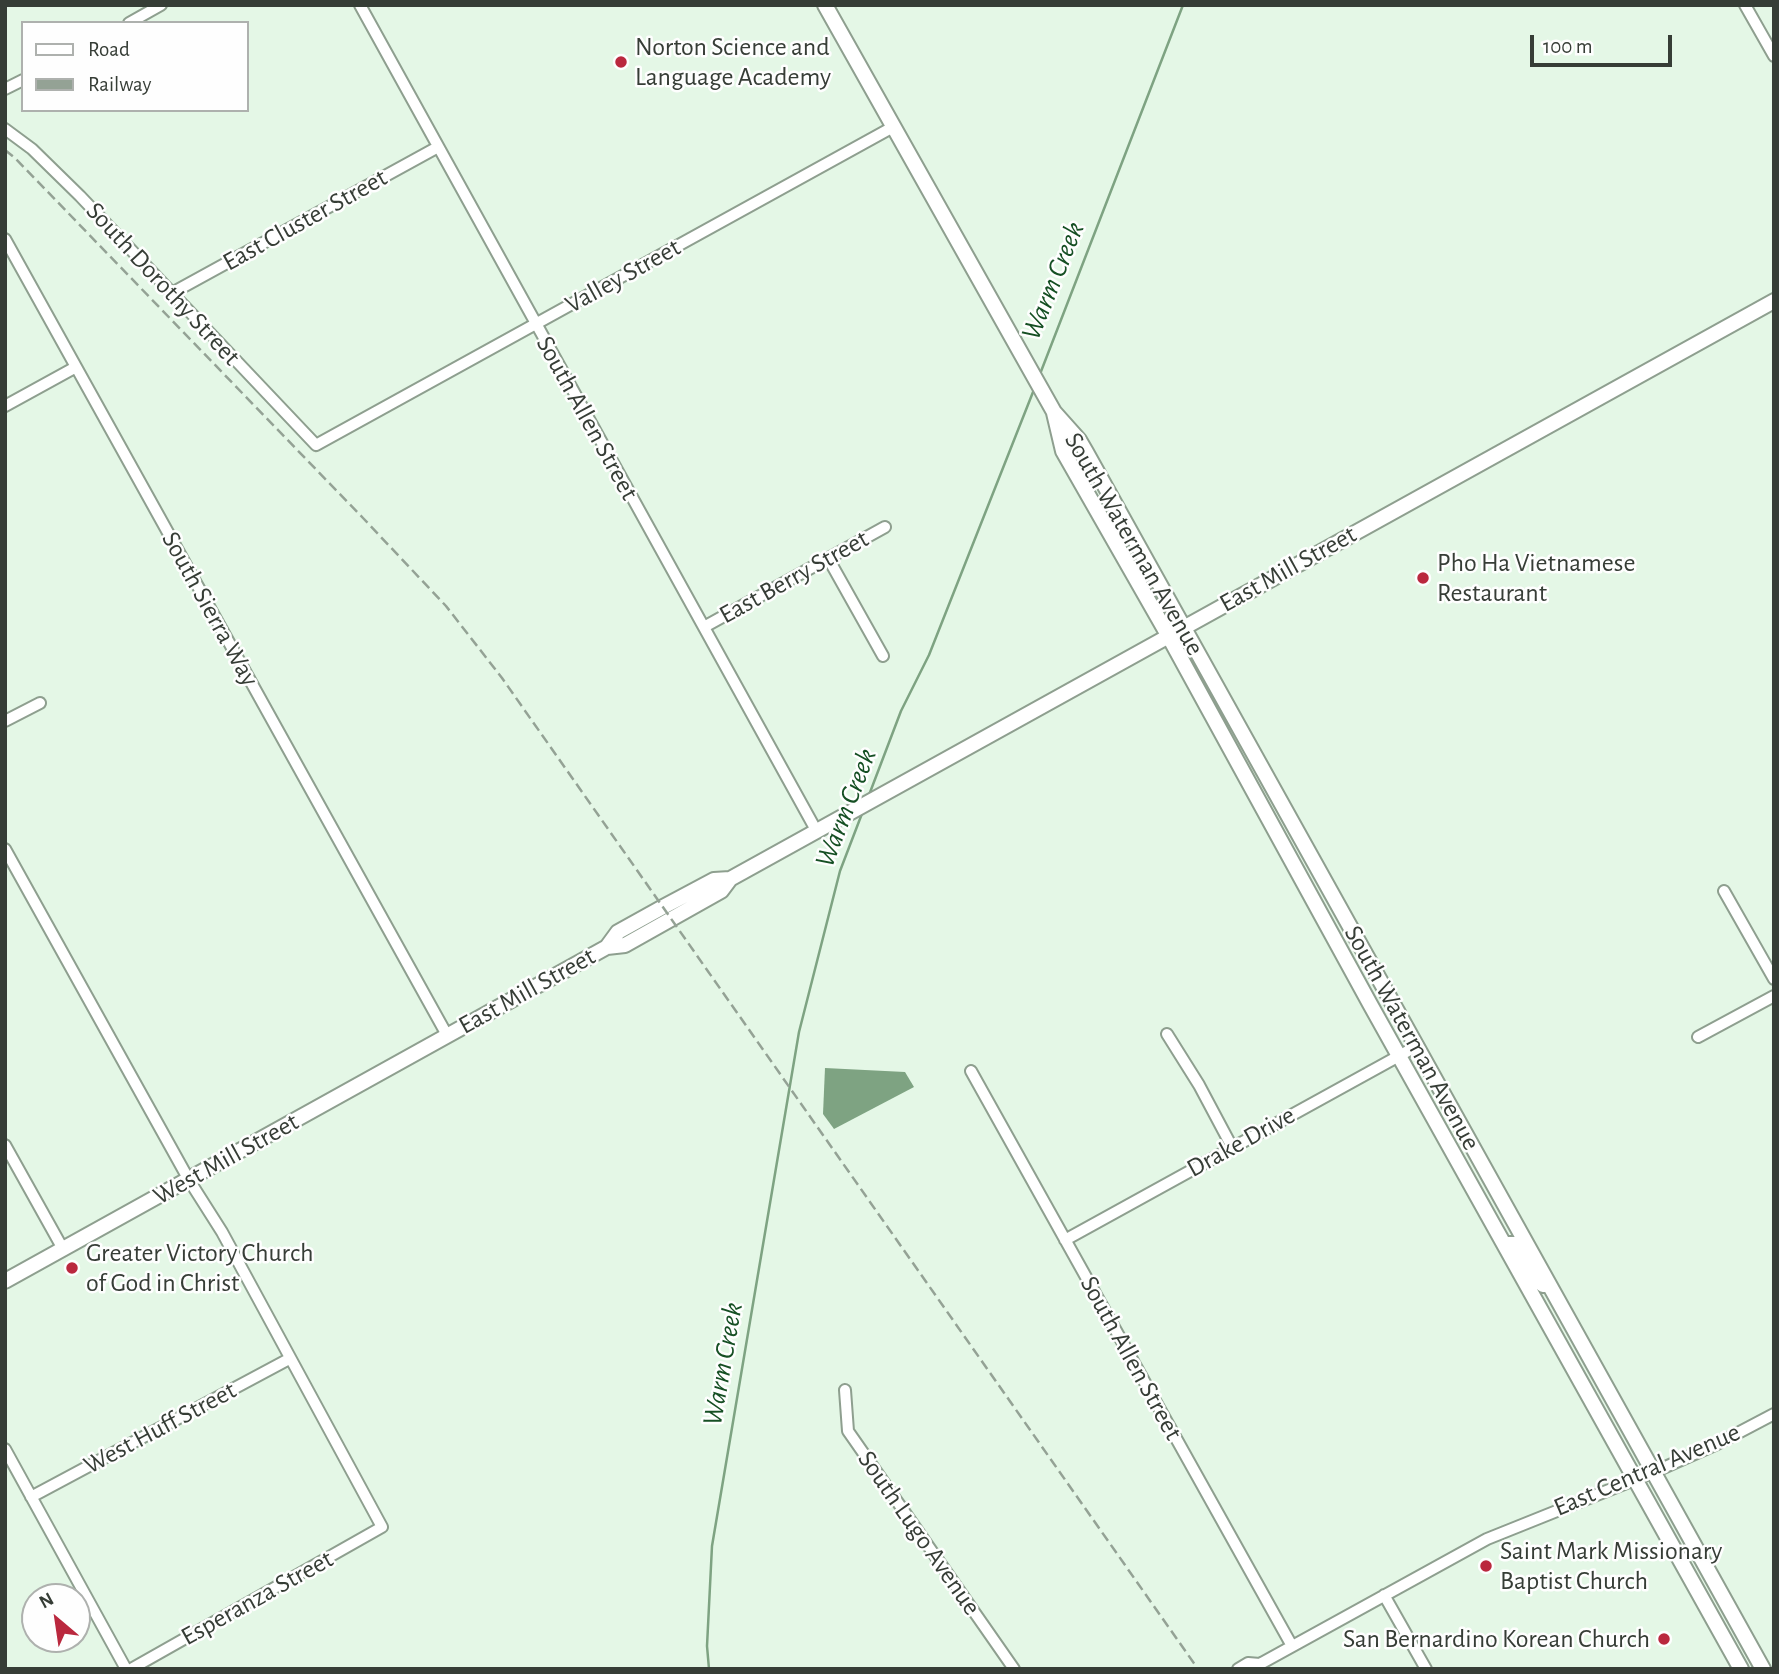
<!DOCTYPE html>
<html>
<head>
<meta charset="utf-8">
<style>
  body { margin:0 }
  #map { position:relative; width:1779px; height:1674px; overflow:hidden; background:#e4f7e6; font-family:"Alegreya Sans",sans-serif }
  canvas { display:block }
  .frame { position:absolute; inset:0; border:7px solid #363d36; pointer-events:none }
  .legend { position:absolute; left:21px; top:21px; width:228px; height:91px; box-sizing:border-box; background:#fefefe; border:2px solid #aeb1ae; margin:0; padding:9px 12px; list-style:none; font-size:21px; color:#363d36 }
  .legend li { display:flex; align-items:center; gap:14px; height:35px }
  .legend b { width:35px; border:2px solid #aeb1ae }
  .north { position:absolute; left:21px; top:1583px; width:70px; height:70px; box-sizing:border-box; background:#fefefe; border:2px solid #aeb1ae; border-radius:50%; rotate:331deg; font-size:19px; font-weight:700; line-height:28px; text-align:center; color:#363d36 }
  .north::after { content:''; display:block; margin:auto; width:24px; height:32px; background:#ba283e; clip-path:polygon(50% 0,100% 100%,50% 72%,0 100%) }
  .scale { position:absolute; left:1530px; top:35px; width:142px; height:32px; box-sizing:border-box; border:4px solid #363d36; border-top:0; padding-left:9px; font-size:21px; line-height:24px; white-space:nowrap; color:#363d36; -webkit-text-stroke:5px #fefefe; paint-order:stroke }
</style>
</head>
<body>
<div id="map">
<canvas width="1779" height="1674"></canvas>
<div class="frame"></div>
<ul class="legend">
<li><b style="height:9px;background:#fff"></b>Road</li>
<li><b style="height:9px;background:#94a295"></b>Railway</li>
</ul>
<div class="north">N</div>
<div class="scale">100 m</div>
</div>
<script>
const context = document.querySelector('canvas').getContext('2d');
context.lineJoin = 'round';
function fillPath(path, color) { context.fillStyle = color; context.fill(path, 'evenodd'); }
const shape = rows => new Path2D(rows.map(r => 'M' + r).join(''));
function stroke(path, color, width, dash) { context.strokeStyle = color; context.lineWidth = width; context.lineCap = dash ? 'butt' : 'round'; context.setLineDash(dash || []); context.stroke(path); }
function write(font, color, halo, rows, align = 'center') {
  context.font = font + ' "Alegreya Sans",sans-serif'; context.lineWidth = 5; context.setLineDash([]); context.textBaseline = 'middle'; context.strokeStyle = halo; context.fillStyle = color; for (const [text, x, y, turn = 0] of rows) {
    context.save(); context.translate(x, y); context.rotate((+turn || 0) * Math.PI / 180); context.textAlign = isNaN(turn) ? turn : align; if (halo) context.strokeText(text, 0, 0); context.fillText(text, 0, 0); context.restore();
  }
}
fillPath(shape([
  [825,1068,905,1072,914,1087,834,1129,823,1114]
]), '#7ea382');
stroke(shape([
  [1040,374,1183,5],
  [869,795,901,711,929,655,1035,387],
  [709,1669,707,1646,712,1546,799,1032,840,871,863,811]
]), '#7ea382', 2.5);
const minor = shape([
  [360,5,816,830],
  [1745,5,1774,56],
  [129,23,161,5],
  [5,89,23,80],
  [5,129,32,149,80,196,316,445,893,127],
  [5,239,447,1035],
  [172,293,438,147],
  [5,406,76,367],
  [828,558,883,656],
  [704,627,885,527],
  [5,721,40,703],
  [5,849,189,1180,222,1232,382,1527,131,1669],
  [1724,891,1774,979],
  [1167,1034,1199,1085,1232,1147],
  [1698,1037,1774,996],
  [971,1071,1292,1646],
  [5,1145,63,1249],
  [1065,1240,1417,1046],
  [845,1390,848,1431,1014,1669],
  [5,1449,126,1669],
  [31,1497,289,1359],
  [1384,1595,1426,1669],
  [1238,1669,1248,1663,1260,1664,1487,1539,1654,1472,1717,1444,1774,1414]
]);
const major = shape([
  [825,5,1054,412,1079,440,1086,452,1763,1669],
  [1054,413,1063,451,1168,635,1370,1004,1741,1669],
  [607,947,618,932,663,907,714,880,730,879,1774,301],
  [1504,1244,1515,1244,1530,1271,1543,1285],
  [5,1281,607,947,625,945,721,891,730,879]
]);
stroke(minor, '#8e9f8f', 14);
stroke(major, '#8e9f8f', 18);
stroke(minor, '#fff', 10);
stroke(major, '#fff', 14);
stroke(shape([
  [5,150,15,158,363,518,446,606,502,678,1198,1669]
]), '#94a295', 2.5, [10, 5]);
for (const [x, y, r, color] of [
  [621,62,7,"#ba283e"],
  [1423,578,7,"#ba283e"],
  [72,1268,7,"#ba283e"],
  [1486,1566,7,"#ba283e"],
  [1664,1639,7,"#ba283e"]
]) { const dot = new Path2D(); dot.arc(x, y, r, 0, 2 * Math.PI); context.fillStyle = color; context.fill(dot); stroke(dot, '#fefefe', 2.5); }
write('26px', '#363d36', '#fefefe', [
  ["Norton Science and",635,47],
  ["Language Academy",635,77],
  ["Pho Ha Vietnamese",1437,563],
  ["Restaurant",1437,593],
  ["Greater Victory Church",86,1253],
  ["of God in Christ",86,1283],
  ["Saint Mark Missionary",1500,1551],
  ["Baptist Church",1500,1581],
  ["San Bernardino Korean Church",1650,1639,"right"]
], 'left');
write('26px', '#363d36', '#fefefe', [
  ["East Cluster Street",305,220,-29],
  ["Valley Street",623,276,-29],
  ["South Dorothy Street",163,284,47],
  ["South Allen Street",587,418,61],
  ["South Waterman Avenue",1134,544,60],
  ["East Mill Street",1288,569,-29],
  ["East Berry Street",794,577,-29],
  ["South Sierra Way",210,609,61],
  ["East Mill Street",527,991,-29],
  ["South Waterman Avenue",1412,1038,61],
  ["Drake Drive",1241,1142,-29],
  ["West Mill Street",226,1159,-29],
  ["South Allen Street",1131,1358,61],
  ["West Huff Street",160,1428,-28],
  ["East Central Avenue",1647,1470,-23],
  ["South Lugo Avenue",919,1533,55],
  ["Esperanza Street",257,1598,-29]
]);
write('italic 28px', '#154f23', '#fefefe', [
  ["Warm Creek",1053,281,-68],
  ["Warm Creek",846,808,-69],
  ["Warm Creek",723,1364,-80]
]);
</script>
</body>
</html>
